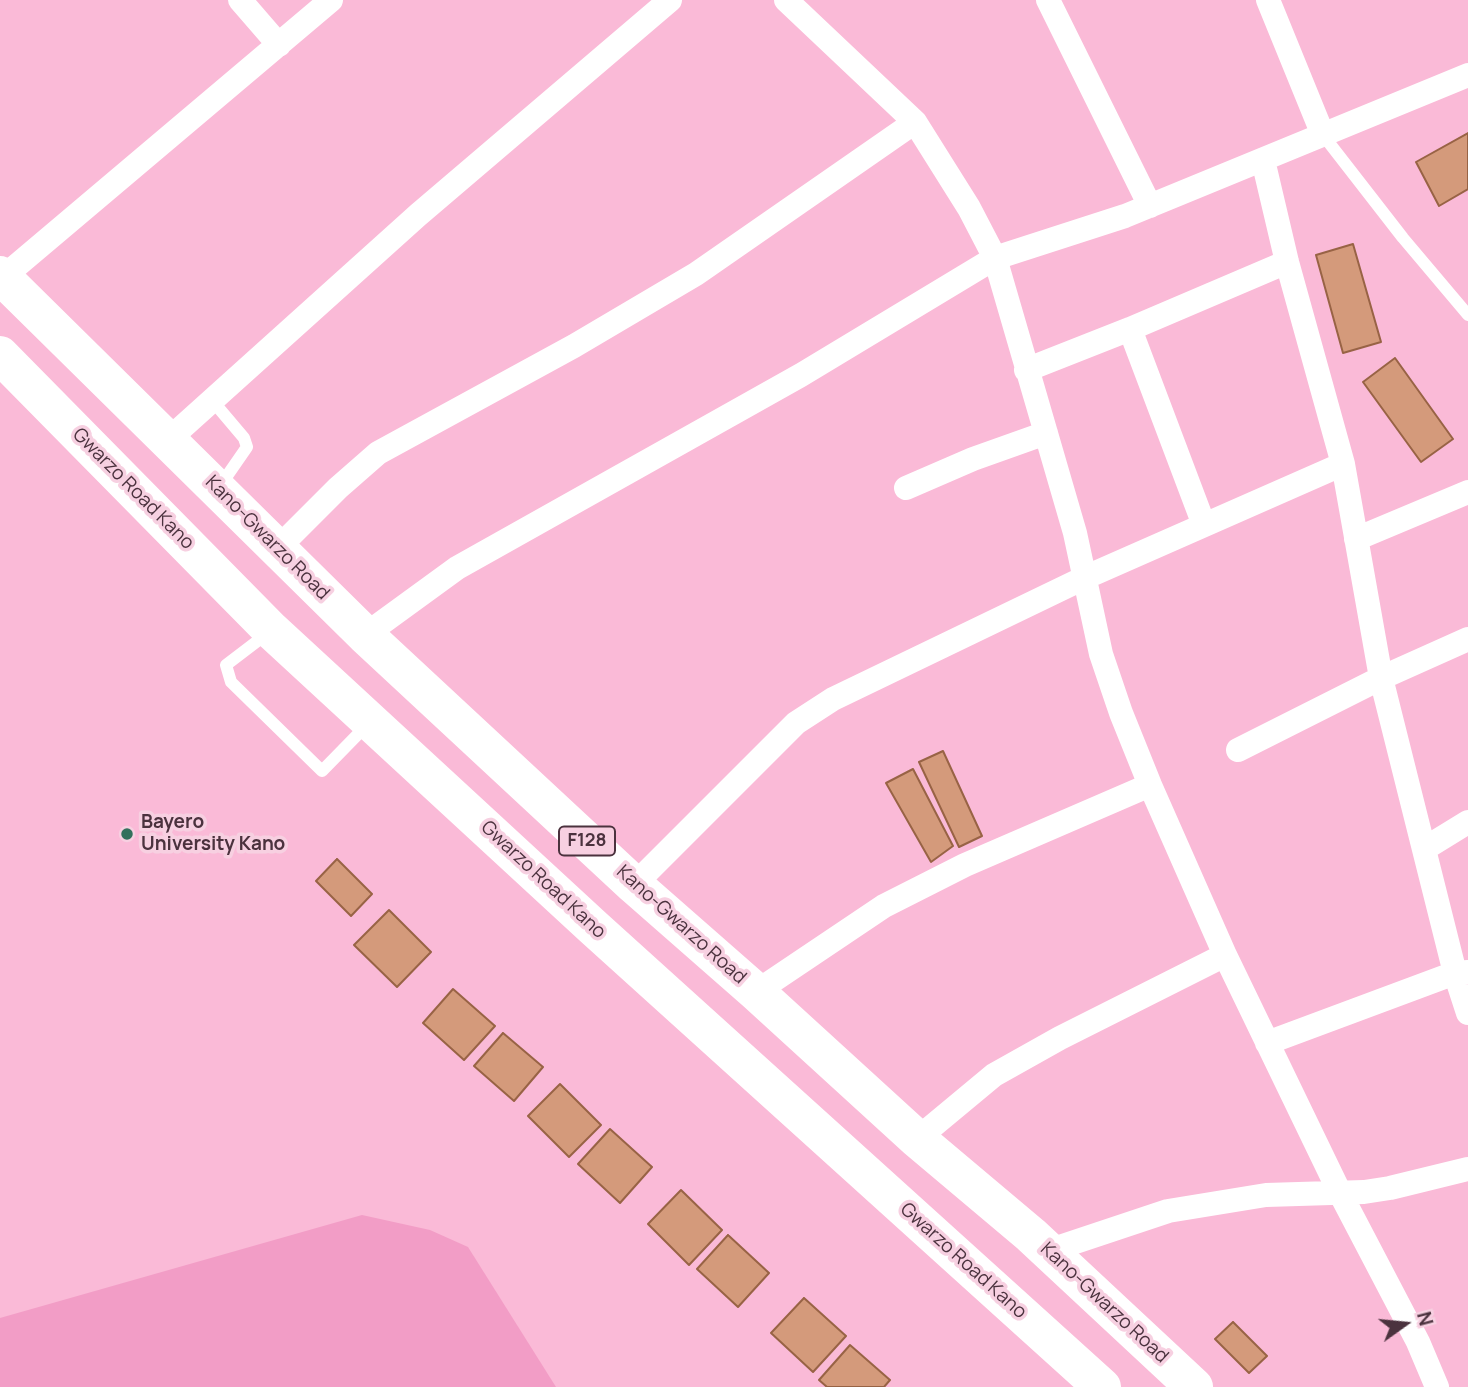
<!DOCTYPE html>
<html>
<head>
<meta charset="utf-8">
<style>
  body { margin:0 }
  #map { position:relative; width:1468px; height:1387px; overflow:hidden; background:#fabad7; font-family:Manrope,sans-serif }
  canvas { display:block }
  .north { position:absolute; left:1370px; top:1289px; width:70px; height:70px; -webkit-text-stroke:5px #f7d0e1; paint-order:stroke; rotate:75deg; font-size:19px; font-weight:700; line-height:28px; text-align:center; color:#4b323e }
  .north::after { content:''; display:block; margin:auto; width:24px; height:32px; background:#4b323e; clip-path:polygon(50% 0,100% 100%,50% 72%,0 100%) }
</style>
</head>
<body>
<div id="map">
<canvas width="1468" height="1387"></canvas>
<div class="north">N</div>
</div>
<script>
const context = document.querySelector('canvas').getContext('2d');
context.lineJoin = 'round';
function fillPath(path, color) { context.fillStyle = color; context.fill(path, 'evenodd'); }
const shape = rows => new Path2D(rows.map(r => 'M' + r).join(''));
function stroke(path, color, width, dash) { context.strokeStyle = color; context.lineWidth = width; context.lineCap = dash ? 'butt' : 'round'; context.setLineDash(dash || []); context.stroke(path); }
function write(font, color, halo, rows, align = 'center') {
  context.font = font + ' Manrope,sans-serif'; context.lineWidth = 7; context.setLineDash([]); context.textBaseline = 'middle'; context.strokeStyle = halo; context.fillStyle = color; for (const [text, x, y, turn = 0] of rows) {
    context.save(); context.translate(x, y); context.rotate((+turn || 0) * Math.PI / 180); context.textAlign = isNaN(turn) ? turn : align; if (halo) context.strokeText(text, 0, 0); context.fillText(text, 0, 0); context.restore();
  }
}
fillPath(shape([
  [362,1215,430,1230,468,1247,556,1387,0,1387,0,1318]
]), '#f29dc6');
const building = shape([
  [1468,133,1468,189,1439,206,1416,162,1468,133],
  [1353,244,1381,342,1343,353,1316,255,1353,244],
  [1395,358,1453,439,1421,462,1363,382,1395,358],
  [943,751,982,836,959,847,919,762,943,751],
  [913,769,953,846,931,862,886,783,913,769],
  [337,859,372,894,351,916,316,881,337,859],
  [389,910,431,952,397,987,354,945,389,910],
  [453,989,495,1026,464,1060,423,1023,453,989],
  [503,1033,543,1067,514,1101,474,1066,503,1033],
  [560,1084,601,1125,569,1157,528,1116,560,1084],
  [610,1129,652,1167,620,1203,578,1164,610,1129],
  [681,1190,722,1230,689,1265,648,1224,681,1190],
  [728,1235,769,1273,738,1307,697,1269,728,1235],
  [804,1298,846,1336,813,1372,771,1333,804,1298],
  [1233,1322,1267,1356,1249,1373,1215,1339,1233,1322],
  [850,1345,890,1380,884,1387,827,1387,819,1380,850,1345]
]);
fillPath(building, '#d49a7b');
stroke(building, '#986345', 2);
stroke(shape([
  [1323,135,1403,238,1468,315],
  [211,399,244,438,247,447,220,486],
  [268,633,226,665,231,682,322,771,367,725]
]), '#fff', 12);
stroke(shape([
  [240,0,279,45],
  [786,0,915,122,969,208,995,258,1075,533,1101,654,1121,713,1150,785,1225,955,1339,1191,1418,1342,1437,1387],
  [1048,0,1150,206],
  [1268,0,1323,135],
  [1263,160,1287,262,1343,464,1381,678,1455,973,1468,1013],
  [2,278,331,0],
  [1130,329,1204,525],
  [1026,370,1130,329,1287,262],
  [168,440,418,215,670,0],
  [906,488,973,459,1046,433],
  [1356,539,1468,492],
  [277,549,338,488,378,453,574,346,696,274,915,122],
  [365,635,457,568,801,375,995,258,1125,216,1468,75],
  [1238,750,1381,678,1468,639],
  [1424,849,1468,822],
  [634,885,796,723,833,699,1084,578,1343,464],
  [756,992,884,906,965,865,1150,785],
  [1267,1043,1455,973,1468,972],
  [917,1139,994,1075,1060,1038,1225,955],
  [1048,1251,1168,1211,1266,1195,1364,1192,1390,1188,1468,1169]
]), '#fff', 24);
stroke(shape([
  [0,275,365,635,634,885,756,992,917,1139,1031,1235,1194,1387],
  [0,355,271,630,593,927,1102,1387]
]), '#fff', 38);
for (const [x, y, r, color] of [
  [127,834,7,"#32705c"]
]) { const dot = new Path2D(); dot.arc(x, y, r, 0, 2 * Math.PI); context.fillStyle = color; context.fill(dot); stroke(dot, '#f7d0e1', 2.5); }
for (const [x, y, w] of [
  [587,841,56]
]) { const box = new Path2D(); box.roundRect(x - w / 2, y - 14.5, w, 29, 5); context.fillStyle = '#f7d0e1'; context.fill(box); stroke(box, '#4b323e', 2); }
write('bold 18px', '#4b323e', null, [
  ["F128",587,841]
]);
write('19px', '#4b323e', '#f7d0e1', [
  ["Gwarzo Road Kano",133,489,45],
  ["Kano-Gwarzo Road",267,538,45],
  ["Gwarzo Road Kano",543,880,43],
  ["Kano-Gwarzo Road",681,925,42],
  ["Gwarzo Road Kano",963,1261,42],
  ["Kano-Gwarzo Road",1104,1303,43]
]);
write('bold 19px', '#4b323e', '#f7d0e1', [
  ["Bayero",141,823],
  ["University Kano",141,845]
], 'left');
</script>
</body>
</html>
